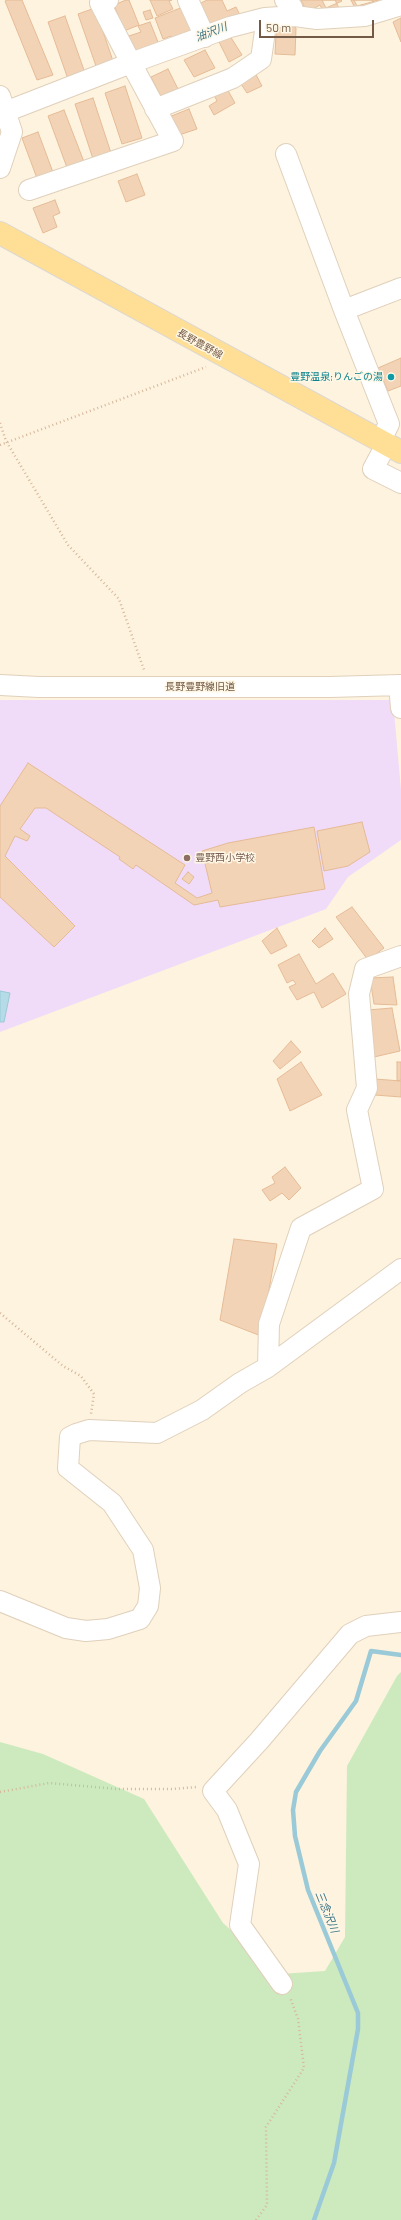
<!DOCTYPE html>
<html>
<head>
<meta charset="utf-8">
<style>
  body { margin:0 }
  #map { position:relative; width:401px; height:2220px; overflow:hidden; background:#fdf3df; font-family:Barlow,sans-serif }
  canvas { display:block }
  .scale { position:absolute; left:259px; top:20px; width:115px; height:18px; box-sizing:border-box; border:2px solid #735a46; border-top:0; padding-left:5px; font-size:12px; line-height:14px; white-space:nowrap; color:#735a46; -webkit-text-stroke:3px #fff7e5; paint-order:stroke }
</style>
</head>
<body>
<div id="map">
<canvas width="401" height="2220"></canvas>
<div class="scale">50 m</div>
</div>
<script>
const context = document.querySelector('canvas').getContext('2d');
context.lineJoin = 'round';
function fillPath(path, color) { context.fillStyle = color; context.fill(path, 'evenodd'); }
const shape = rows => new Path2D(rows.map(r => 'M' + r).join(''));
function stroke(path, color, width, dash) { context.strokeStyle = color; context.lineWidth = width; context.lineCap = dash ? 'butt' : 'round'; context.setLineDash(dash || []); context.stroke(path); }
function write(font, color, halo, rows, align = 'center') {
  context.font = font + ' Barlow,"Noto Sans JP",sans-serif'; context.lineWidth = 3; context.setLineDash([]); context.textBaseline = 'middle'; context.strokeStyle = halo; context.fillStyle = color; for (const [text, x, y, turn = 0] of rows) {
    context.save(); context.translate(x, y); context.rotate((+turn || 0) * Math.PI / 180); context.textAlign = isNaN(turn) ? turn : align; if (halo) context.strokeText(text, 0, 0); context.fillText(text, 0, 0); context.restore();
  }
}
fillPath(shape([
  [0,700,393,700,401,790,401,840,348,877,326,909,0,1032]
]), '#f0dcf8');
fillPath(shape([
  [401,1672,401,2220,0,2220,0,1742,43,1754,144,1799,223,1923,280,1974,325,1971,345,1937,347,1766,397,1676]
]), '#cceabe');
const water = shape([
  [0,991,10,993,4,1022,0,1022,0,991]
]);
fillPath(water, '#b4dbe6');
stroke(water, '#9ac9d8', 1);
stroke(shape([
  [314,2220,334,2163,358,2029,358,2013,308,1890,295,1836,293,1810,296,1792,320,1751,356,1701,371,1651,401,1655]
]), '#9ac9d8', 4.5);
const building = shape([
  [7,0,22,0,53,75,37,80,5,1,7,0],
  [126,0,129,0,139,25,124,31,114,5,126,0],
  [150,0,172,0,169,1,173,9,157,16,150,0],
  [207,0,222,0,227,11,236,7,240,15,209,28,199,4,207,0],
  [301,0,335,0,340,10,326,17,320,5,307,12,301,0],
  [322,0,341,0,342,1,326,8,322,0],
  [351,0,372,0,374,4,357,12,351,0],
  [354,0,379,0,357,6,354,0],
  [188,5,197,29,174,43,171,36,163,39,155,18,188,5],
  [95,8,114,64,97,69,78,14,95,8],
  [150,10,153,18,146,20,143,12,150,10],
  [65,16,85,73,68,79,48,22,65,16],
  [277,16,296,28,295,55,275,54,277,16],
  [401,18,401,42,393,22,401,18],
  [150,22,160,47,136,56,129,36,141,32,138,26,150,22],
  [230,36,242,55,229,62,218,40,230,36],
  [205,50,215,68,194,77,184,60,205,50],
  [168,69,178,89,161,97,151,77,168,69],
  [254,71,262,86,247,93,239,81,254,71],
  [125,86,142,138,122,144,105,93,125,86],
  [226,87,235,103,214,115,209,106,217,101,213,93,226,87],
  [93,98,112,156,94,162,75,104,93,98],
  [189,109,197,129,176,136,169,117,189,109],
  [64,110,86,167,69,173,48,116,64,110],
  [38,132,54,175,38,181,22,138,38,132],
  [137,174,145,195,126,202,118,181,137,174],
  [55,200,60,213,53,216,57,227,43,233,33,208,55,200],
  [401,358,401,386,388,391,378,368,401,358],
  [28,763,185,865,175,883,197,898,212,893,202,851,228,843,314,827,325,889,220,907,218,900,194,905,136,865,133,869,119,859,120,857,46,808,35,808,20,829,30,836,27,841,15,836,5,856,75,926,54,947,0,897,0,806,28,763],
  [362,822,370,852,348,866,324,871,317,831,362,822],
  [188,872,194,877,189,884,182,879,188,872],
  [352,907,384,948,368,960,336,917,352,907],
  [277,928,287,946,271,954,262,941,277,928],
  [325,928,333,939,319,948,312,941,325,928],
  [299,954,316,984,333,973,346,994,322,1008,314,992,297,1000,289,987,296,984,293,980,287,983,278,965,299,954],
  [393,977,397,1005,374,1004,370,978,393,977],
  [392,1008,400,1051,374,1057,368,1010,392,1008],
  [291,1041,301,1052,280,1069,273,1061,291,1041],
  [301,1062,322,1095,290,1111,277,1079,301,1062],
  [397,1062,401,1062,401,1080,397,1081,397,1062],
  [375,1079,401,1081,401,1097,375,1095,375,1079],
  [285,1167,301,1188,289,1200,282,1193,270,1201,262,1190,275,1183,272,1177,285,1167],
  [234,1239,277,1244,261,1336,220,1320,234,1239]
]);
fillPath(building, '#f3d3b6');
stroke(building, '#e5bb96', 1);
const minor = shape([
  [188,0,205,37],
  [285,0,292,7,295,16,317,19,365,16,401,5],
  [0,96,12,132,0,168],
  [155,109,233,78,261,59,265,31,265,18],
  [5,112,131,63,100,3,108,0],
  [286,154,344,310,389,424,381,440],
  [29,190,173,141,131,63,230,27,265,18,295,16],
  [344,310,401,288],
  [387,443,373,469,401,483],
  [0,685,39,687,330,687,401,685],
  [399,685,401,708],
  [268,1367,269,1324,301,1228,373,1189,357,1110,367,1088,359,994,365,969,401,956],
  [0,1601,66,1628,86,1631,108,1629,140,1619,148,1606,150,1588,143,1550,112,1503,68,1468,70,1437,76,1434,89,1430,157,1433,202,1410,240,1383,268,1367,401,1269],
  [282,1984,240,1925,249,1864,227,1810,213,1791,259,1741,350,1634,366,1626,401,1622]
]);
const major = shape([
  [0,233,401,452]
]);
stroke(minor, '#e0d0bb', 22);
stroke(major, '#ddd7d3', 24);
stroke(shape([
  [0,423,6,441,68,545,119,599,144,670],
  [0,445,206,367],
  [0,1313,63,1366,81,1376,94,1394,91,1414],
  [0,1792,49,1783,117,1789,173,1789,197,1787],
  [256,2220,267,2205,266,2127,304,2068,298,2019,290,1997]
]), '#d7b69a', 2.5, [1, 3]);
stroke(minor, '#fff', 20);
stroke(major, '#fedf95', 22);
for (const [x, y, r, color] of [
  [391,377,4,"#0f9aa8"],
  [187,858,4,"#8d6e63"]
]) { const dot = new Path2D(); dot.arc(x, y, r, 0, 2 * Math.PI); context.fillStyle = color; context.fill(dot); stroke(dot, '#fff7e5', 1.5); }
write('10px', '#735a46', '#fff7e5', [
  ["長野豊野線",200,344,29],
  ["長野豊野線旧道",200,687]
]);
write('10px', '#0d838f', '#fff7e5', [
  ["豊野温泉;りんごの湯",383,377]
], 'right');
write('10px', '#785e54', '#fff7e5', [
  ["豊野西小学校",195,858]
], 'left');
write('italic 11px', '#407687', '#fff7e5', [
  ["油沢川",211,32,-21],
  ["三念沢川",327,1912,68]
]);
</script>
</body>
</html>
